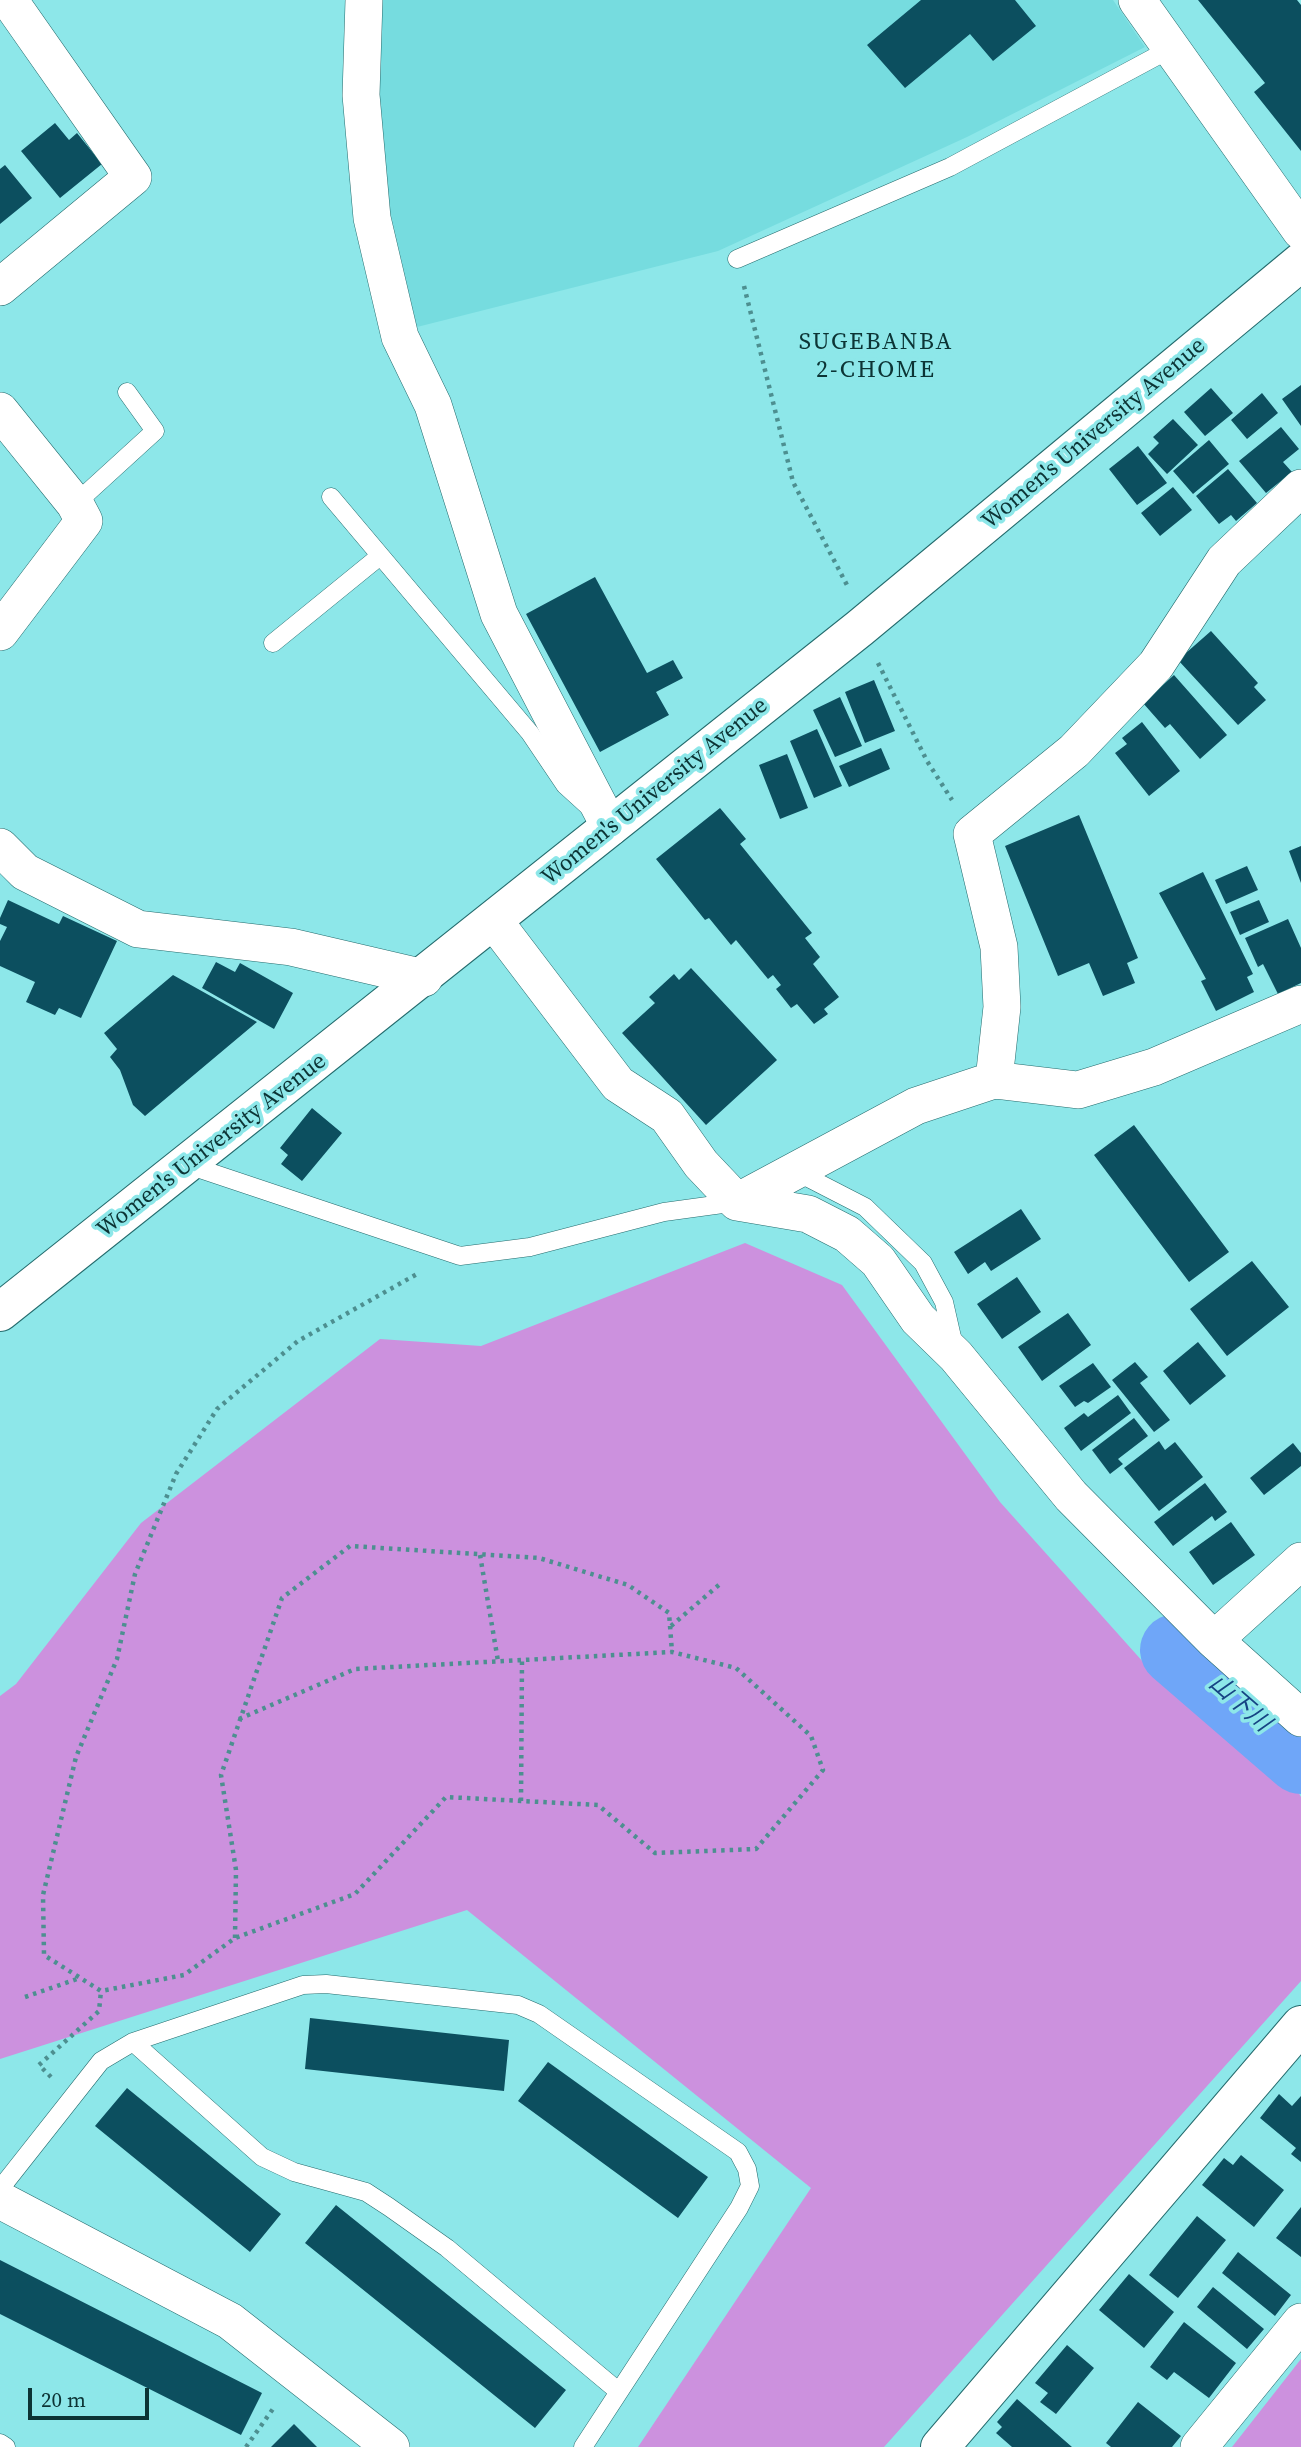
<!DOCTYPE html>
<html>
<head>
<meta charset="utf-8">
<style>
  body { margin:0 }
  #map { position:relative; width:1301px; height:2447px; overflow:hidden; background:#8de7e9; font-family:"Source Serif 4",serif }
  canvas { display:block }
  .scale { position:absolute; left:28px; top:2388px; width:121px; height:32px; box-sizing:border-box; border:4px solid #0c3435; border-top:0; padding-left:9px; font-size:21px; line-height:24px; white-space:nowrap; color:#0c3435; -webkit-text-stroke:5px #8de7e9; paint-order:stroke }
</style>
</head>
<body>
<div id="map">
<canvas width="1301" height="2447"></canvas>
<div class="scale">20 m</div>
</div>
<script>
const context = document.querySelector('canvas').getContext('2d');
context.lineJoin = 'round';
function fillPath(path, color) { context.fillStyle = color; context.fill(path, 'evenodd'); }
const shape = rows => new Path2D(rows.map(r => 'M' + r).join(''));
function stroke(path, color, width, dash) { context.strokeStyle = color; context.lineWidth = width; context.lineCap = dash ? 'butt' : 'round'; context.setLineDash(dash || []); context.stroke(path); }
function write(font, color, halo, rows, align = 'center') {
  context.font = font + ' "Source Serif 4","Noto Sans JP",serif'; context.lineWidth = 7; context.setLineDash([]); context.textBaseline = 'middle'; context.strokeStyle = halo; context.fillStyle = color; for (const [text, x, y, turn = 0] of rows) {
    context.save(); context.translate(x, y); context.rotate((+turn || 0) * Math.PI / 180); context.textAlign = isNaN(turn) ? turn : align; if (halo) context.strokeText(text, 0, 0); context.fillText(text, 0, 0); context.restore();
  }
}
fillPath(shape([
  [378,0,1113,0,1145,47,967,137,718,251,417,327,388,202,377,64]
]), '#76dcdf');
fillPath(shape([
  [745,1243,842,1285,1000,1502,1144,1663,1293,1783,1301,1797,1301,1981,884,2447,638,2447,811,2188,467,1910,0,2059,0,1696,16,1684,141,1523,380,1339,481,1346],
  [1301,2359,1301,2447,1232,2447]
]), '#cc91de');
stroke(shape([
  [1176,1650,1301,1758]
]), '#6fa6f8', 72);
fillPath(shape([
  [921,0,1015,0,1036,26,993,61,970,34,905,88,867,45],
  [1198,0,1297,0,1301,5,1301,151,1254,92,1265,83],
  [55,123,69,140,77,133,102,164,60,198,21,151],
  [5,165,32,198,0,224,0,169],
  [1301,385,1301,426,1282,399],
  [1211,388,1233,413,1205,436,1184,412],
  [1262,393,1278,413,1247,439,1231,420],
  [1173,419,1198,445,1167,474,1148,454,1159,443,1153,437],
  [1281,427,1299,449,1283,462,1292,472,1266,493,1239,461],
  [1209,440,1229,464,1193,494,1173,471],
  [1138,446,1167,483,1137,505,1109,469],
  [1228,469,1257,503,1236,521,1231,515,1219,524,1196,496],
  [1173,487,1192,510,1160,536,1141,513],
  [595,577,647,673,673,660,683,678,656,692,669,715,600,752,526,614],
  [1211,631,1258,683,1254,687,1266,700,1238,725,1178,660],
  [1174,675,1227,735,1200,759,1170,724,1165,728,1143,703],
  [874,680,895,731,865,743,845,692],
  [840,697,862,746,835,757,813,710],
  [1142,722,1180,771,1149,796,1115,753,1127,744,1122,738],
  [817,729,842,786,814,798,790,741],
  [881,748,890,769,849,787,839,766],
  [787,754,808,808,780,819,759,765],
  [720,808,746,839,740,844,812,933,805,938,820,957,813,964,839,997,824,1009,828,1014,814,1024,797,1004,791,1008,776,989,781,985,773,975,768,979,736,940,731,945,709,918,705,920,656,859],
  [1079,815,1138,958,1127,963,1135,983,1103,996,1089,963,1058,976,1005,846],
  [1301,846,1301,883,1289,851],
  [1247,866,1258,890,1226,904,1215,880],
  [1203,872,1253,974,1247,977,1254,992,1216,1011,1201,981,1206,979,1159,893],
  [8,900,59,924,63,916,117,941,81,1018,59,1008,55,1015,26,1002,35,982,0,966,0,941,7,927,0,924,0,918],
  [1259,900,1269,922,1240,935,1230,912],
  [1288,919,1301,948,1301,983,1278,994,1263,964,1258,967,1245,938],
  [216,962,235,972,240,963,293,993,274,1029,202,988],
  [691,968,777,1060,706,1125,622,1033,655,1003,649,997,674,974,679,980],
  [173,975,257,1022,145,1116,133,1105,120,1070,110,1057,117,1049,104,1033],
  [312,1108,342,1133,302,1181,281,1164,288,1155,280,1148],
  [1134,1125,1229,1252,1189,1282,1094,1155],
  [1021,1209,1041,1239,991,1271,985,1262,968,1274,954,1252],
  [1252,1261,1289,1307,1227,1356,1190,1309],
  [1017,1277,1041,1312,1002,1339,977,1304],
  [1068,1313,1091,1345,1042,1381,1018,1347],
  [1198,1342,1226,1376,1190,1405,1163,1371],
  [1135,1362,1148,1377,1140,1383,1170,1420,1154,1432,1112,1380],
  [1093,1363,1111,1387,1088,1403,1084,1401,1075,1407,1059,1386],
  [1118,1395,1131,1413,1081,1451,1064,1428,1084,1413,1088,1417],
  [1134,1418,1148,1436,1118,1459,1123,1464,1110,1474,1092,1450],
  [1159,1441,1165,1450,1175,1442,1203,1477,1159,1511,1124,1468],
  [1293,1443,1301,1453,1301,1466,1264,1495,1250,1478],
  [1205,1483,1227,1512,1215,1521,1212,1516,1173,1546,1154,1522],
  [1231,1522,1255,1555,1213,1585,1189,1552],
  [310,2018,509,2040,504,2091,305,2069],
  [548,2062,708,2177,678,2218,518,2101],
  [127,2088,281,2214,250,2252,95,2126],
  [1279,2094,1292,2106,1301,2096,1301,2162,1291,2154,1296,2148,1260,2118],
  [1241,2155,1284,2190,1254,2227,1202,2185,1224,2158,1233,2165],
  [336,2205,566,2390,535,2428,305,2243],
  [1301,2207,1301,2257,1276,2238],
  [1197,2216,1226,2240,1178,2298,1149,2275],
  [1238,2252,1291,2295,1275,2316,1222,2273],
  [0,2260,262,2393,241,2435,0,2314],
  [1129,2274,1174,2312,1144,2348,1099,2310],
  [1213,2287,1264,2329,1247,2349,1197,2307],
  [1184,2322,1236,2363,1209,2398,1174,2372,1167,2380,1150,2367],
  [1067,2345,1094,2368,1056,2414,1040,2402,1048,2393,1035,2383],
  [1017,2399,1072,2447,1012,2447,996,2433,1002,2427,997,2422],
  [1138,2402,1181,2436,1172,2447,1111,2447,1106,2443],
  [294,2424,317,2447,271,2447]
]), '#0c4f5f');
const lane = shape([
  [737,259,950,167,1170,49],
  [331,497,530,733,565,785,587,805],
  [75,504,155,431,127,392],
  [273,643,380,556],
  [188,1165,460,1256,530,1247,664,1212,737,1202],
  [795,1171,865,1207,923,1263,944,1302,954,1346],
  [133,2042,262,2157,294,2172,366,2192,389,2207,447,2248,618,2391],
  [0,2189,101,2061,133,2042,303,1985,326,1984,518,2005,539,2014,738,2152,747,2169,750,2186,739,2208,583,2447],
  [0,2443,6,2447]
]);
const street = shape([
  [364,0,361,95,372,218,400,337,433,405,499,614,610,827],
  [1137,0,1301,231],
  [0,287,133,177,9,0],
  [0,411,75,504,84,521,0,632],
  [0,847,25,872,138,929,291,947,424,978],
  [494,921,618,1084,667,1116,701,1164,737,1202,808,1214,847,1234,878,1261,918,1319,956,1356,1071,1496,1214,1640,1301,1718],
  [994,1080,1002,1007,999,947,972,834,1074,751,1156,665,1224,561,1301,488],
  [737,1202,916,1106,994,1080,1078,1090,1154,1067,1301,1004],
  [1214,1640,1301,1561],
  [0,2200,230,2321,391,2447],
  [1199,2447,1301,2322]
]);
const secondary = shape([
  [0,1312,860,628,1301,262],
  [940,2447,1301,2025]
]);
stroke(lane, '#246b6d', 19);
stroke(street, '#246b6d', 38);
stroke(secondary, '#246b6d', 40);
stroke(shape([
  [744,286,793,482,848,587],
  [878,663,927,761,952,800],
  [480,1555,498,1661],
  [671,1626,720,1584],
  [239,1719,355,1669,672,1652,736,1668,811,1736,823,1770,756,1849,655,1853,598,1805,446,1797,355,1894,235,1938,184,1975,101,1991,44,1955,43,1895,76,1757,117,1659,135,1574,176,1474,217,1409,298,1341,417,1274],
  [521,1801,522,1660],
  [235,1938,236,1870,221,1775,282,1598,350,1546,539,1558,628,1585,669,1613,672,1652],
  [25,1997,80,1978],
  [51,2077,39,2065,99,2011,101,1991],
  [246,2447,275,2406]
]), '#4d8f90', 4.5, [3.5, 5]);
stroke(lane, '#fff', 18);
stroke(street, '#fff', 37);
stroke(secondary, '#fff', 38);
write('23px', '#0c3435', '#8de7e9', [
  ["Women's University Avenue",1094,434,-40],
  ["Women's University Avenue",655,792,-39],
  ["Women's University Avenue",212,1146,-38]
]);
context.letterSpacing = '2px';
write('24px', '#0c3435', '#8de7e9', [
  ["SUGEBANBA",876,343],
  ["2-CHOME",876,371]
]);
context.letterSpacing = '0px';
write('italic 24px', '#164484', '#8de7e9', [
  ["山下川",1239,1704,41]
]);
</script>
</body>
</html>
